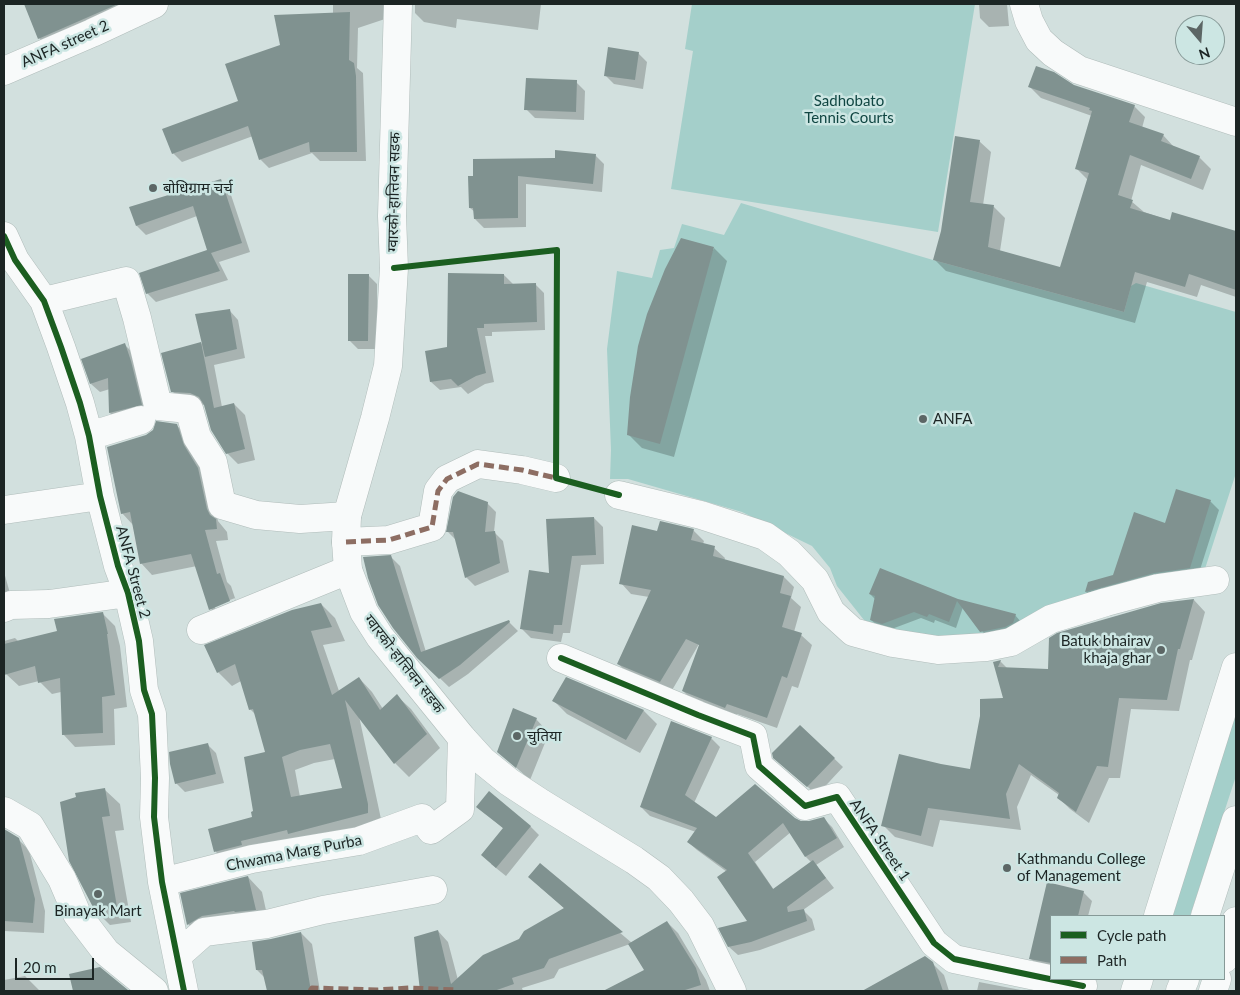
<!DOCTYPE html>
<html>
<head>
<meta charset="utf-8">
<style>
  body { margin:0 }
  #map { position:relative; width:1240px; height:995px; overflow:hidden; background:#d2e0de; font-family:Lato,sans-serif }
  canvas { display:block }
  .frame { position:absolute; inset:0; border:5px solid #1c2524; pointer-events:none }
  .legend { position:absolute; left:1050px; top:915px; width:175px; height:65px; box-sizing:border-box; background:#cce6e3; border:1px solid #869997; margin:0; padding:6px 9px; list-style:none; font-size:15px; color:#1c2524 }
  .legend li { display:flex; align-items:center; gap:10px; height:25px }
  .legend b { width:25px; border:1px solid #869997 }
  .north { position:absolute; left:1175px; top:15px; width:50px; height:50px; box-sizing:border-box; background:#cce6e3; border:1px solid #869997; border-radius:50%; rotate:162deg; font-size:14px; font-weight:700; line-height:20px; text-align:center; color:#1c2524 }
  .north::after { content:''; display:block; margin:auto; width:18px; height:22px; background:#5c6665; clip-path:polygon(50% 0,100% 100%,50% 72%,0 100%) }
  .scale { position:absolute; left:15px; top:958px; width:79px; height:22px; box-sizing:border-box; border:2px solid #1c2524; border-top:0; padding-left:6px; font-size:15px; line-height:18px; white-space:nowrap; color:#1c2524; -webkit-text-stroke:4px #cce6e3; paint-order:stroke }
</style>
</head>
<body>
<div id="map">
<canvas width="1240" height="995"></canvas>
<div class="frame"></div>
<ul class="legend">
<li><b style="height:6px;background:#1b5e20"></b>Cycle path</li>
<li><b style="height:6px;background:#8d6e63"></b>Path</li>
</ul>
<div class="north">N</div>
<div class="scale">20 m</div>
</div>
<script>
const context = document.querySelector('canvas').getContext('2d');
context.lineJoin = 'round';
function fillPath(path, color) { context.fillStyle = color; context.fill(path, 'evenodd'); }
const shape = rows => new Path2D(rows.map(r => 'M' + r).join(''));
function stroke(path, color, width, dash) { context.strokeStyle = color; context.lineWidth = width; context.lineCap = dash ? 'butt' : 'round'; context.setLineDash(dash || []); context.stroke(path); }
function write(font, color, halo, rows, align = 'center') {
  context.font = font + ' Lato,"Noto Sans Devanagari",sans-serif'; context.lineWidth = 5; context.setLineDash([]); context.textBaseline = 'middle'; context.strokeStyle = halo; context.fillStyle = color; for (const [text, x, y, turn = 0] of rows) {
    context.save(); context.translate(x, y); context.rotate((+turn || 0) * Math.PI / 180); context.textAlign = isNaN(turn) ? turn : align; if (halo) context.strokeText(text, 0, 0); context.fillText(text, 0, 0); context.restore();
  }
}
fillPath(shape([
  [692,4,975,4,938,232,671,189,693,51,685,49],
  [741,203,933,260,1124,312,1131,286,1136,283,1236,312,1236,473,1202,578,999,638,899,636,864,620,837,586,830,568,812,546,742,512,628,479,610,479,611,450,607,349,617,271,652,278,660,250,674,248,682,224,724,235],
  [1236,710,1236,776,1190,916,1171,916]
]), '#a4cfca');
fillPath(shape([
  [25,4,154,4,53,52,39,38],
  [333,4,394,4,391,17,358,28,357,68,363,73,366,161,320,161,312,153,269,168,260,159,253,136,182,162,173,153,240,102,282,46,333,14],
  [415,4,541,4,538,30,457,19,456,28,424,22,415,13],
  [979,4,1007,4,1009,26,989,27,980,18],
  [638,53,647,62,643,89,614,84,605,75],
  [576,82,585,91,584,120,535,118,526,109],
  [1074,86,1134,106,1145,117,1142,128,1163,135,1174,147,1199,157,1211,169,1203,190,1141,165,1131,201,1144,212,1171,221,1173,213,1236,232,1236,297,1201,285,1197,297,1147,282,1135,323,946,271,935,260,943,231,979,141,991,152,983,205,994,207,1005,218,1000,251,1061,268,1088,180,1077,169,1092,116,1041,98,1030,87],
  [595,155,604,164,602,192,526,184,526,227,484,228,475,219,475,212,470,208,470,177,556,159],
  [220,180,229,189,250,252,219,262,228,280,156,302,147,293,208,251,197,216,146,235,137,226,131,208],
  [714,248,727,261,674,457,642,448,629,435],
  [368,275,377,284,377,349,358,349,349,340],
  [504,275,513,284,535,284,544,293,545,330,492,332,492,336,485,336,494,382,485,384,468,394,461,387,440,390,431,382,448,348],
  [230,311,238,320,245,358,214,365,222,407,234,404,245,415,255,460,238,464,227,453,205,405,183,402,172,391,201,343,204,346],
  [124,344,133,353,150,414,119,422,110,413,110,389,100,392,91,384],
  [176,425,188,436,209,481,218,521,227,532,228,540,216,541,227,582,231,586,240,613,222,620,211,609,197,566,152,575,141,563,133,525,122,513,147,436],
  [235,598,236,600,215,609,215,606],
  [1177,491,1211,502,1219,510,1198,576,1095,600,1086,592,1089,583,1114,576,1166,524],
  [487,503,496,512,494,532,503,541,509,572,475,586,466,577,457,541,448,532],
  [594,518,603,527,604,564,581,565,570,633,563,633,561,642,531,638,522,629,551,575],
  [693,530,704,541,703,544,714,548,725,558,724,561,784,577,794,587,791,598,801,607,794,632,801,635,812,645,798,688,792,686,777,728,737,714,735,718,694,702,683,691,700,645,699,644,671,692,629,674,618,664,649,597,631,594,621,583,658,532],
  [391,557,400,566,426,652,508,621,518,631,468,674,449,687,418,657],
  [4,572,13,604,4,610],
  [870,594,958,600,1015,615,1021,622,1019,629,987,637,963,607,956,628,935,620,934,623,921,618,889,630,878,626,871,620,875,599],
  [1194,600,1205,612,1192,660,1190,660,1179,711,1131,709,1120,778,1109,778,1089,823,1070,809,1058,797,1059,795,1031,775,1017,807,1021,830,940,820,933,847,895,837,883,825,941,765,971,770,1005,700,995,662,1000,661,1008,669,1049,671],
  [321,604,335,618,345,641,323,645,339,691,359,678,372,692,383,709,397,696,411,709,440,748,409,777,395,763,359,716,381,819,381,826,229,866,216,852,210,830,253,818,266,753,256,715,250,709,241,681,232,686,218,672],
  [335,759,343,789,300,797,295,770,314,763],
  [103,614,115,626,120,646,127,707,114,709,115,745,75,747,63,734,61,692,52,694,39,681,19,686,6,674,4,664,4,641,15,638,19,642,59,632],
  [554,701,644,711,657,724,640,753,567,714],
  [536,719,549,733,530,780,499,752],
  [800,726,843,767,817,795,784,766],
  [711,738,720,747,694,803,716,819,794,819,801,822,809,822,823,818,832,827,844,847,816,865,834,888,803,910,812,919,815,930,760,950,738,955,729,947,749,922,727,872,697,850,688,842,696,832,650,816,641,807],
  [791,832,806,857,812,863,774,890,755,862],
  [207,744,216,753,224,783,185,792,176,783],
  [105,790,120,804,124,830,115,831,131,922,110,925,96,911,70,860],
  [478,807,530,826,539,835,506,876,491,864,504,829],
  [4,831,18,839,29,850,45,911,44,933,4,931],
  [540,865,632,943,667,922,678,933,706,980,710,991,604,991,646,970,630,944,559,969,554,978,522,988,523,991,422,991,415,938,438,931,448,942,458,980,565,909,540,887],
  [248,877,262,892,269,924,202,938,188,924],
  [1048,884,1083,892,1092,901,1088,916,1051,916,1051,970,1039,967,1030,958],
  [301,933,312,944,320,991,268,991,265,978,257,970],
  [932,963,944,975,949,991,872,991,871,988],
  [71,975,125,989,127,991,74,991],
  [25,976,40,991,4,991,4,980],
  [979,982,1026,991,977,991]
]), '#0003');
fillPath(shape([
  [24,4,118,4,38,39],
  [350,12,349,60,354,63,356,76,357,152,310,152,309,142,259,160,248,126,172,154,162,129,238,101,225,64,280,45,274,15],
  [608,47,639,52,635,80,604,76],
  [1036,66,1054,72,1074,85,1135,105,1129,122,1164,134,1161,141,1200,156,1191,179,1130,155,1118,195,1133,200,1130,208,1170,220,1172,212,1236,231,1236,290,1189,274,1185,287,1135,272,1124,312,933,260,941,231,955,136,980,140,970,202,994,205,988,247,1060,267,1089,173,1075,169,1092,111,1089,110,1090,108,1028,87],
  [526,78,577,80,576,112,524,110],
  [555,150,596,154,593,184,518,176,518,218,474,219,473,208,469,208,468,176,473,176,473,159,555,158],
  [221,179,242,243,211,253,220,271,146,294,139,273,207,250,193,206,136,226,129,207],
  [681,238,714,247,660,444,627,435,630,397,638,346,647,314,665,269],
  [448,273,504,274,504,284,536,283,537,322,484,324,484,328,477,328,486,373,476,376,458,386,451,379,430,382,425,351,447,347],
  [348,274,369,274,368,341,348,341],
  [230,309,237,349,205,357,195,314],
  [201,342,214,408,234,403,245,449,226,454,211,430,204,405,199,397,190,393,171,392,161,353],
  [125,343,131,361,142,405,109,413,108,378,90,384,81,359],
  [156,421,177,424,184,445,198,468,207,509,210,515,216,519,217,529,205,530,217,574,220,573,230,601,209,610,191,554,140,564,130,512,121,514,107,447,146,435,153,430],
  [1176,489,1211,500,1190,568,1154,573,1085,592,1088,582,1113,575,1134,512,1165,523],
  [458,491,488,502,485,532,495,531,500,563,465,578,453,532,446,532,453,497],
  [594,517,596,555,572,556,562,625,554,625,553,634,520,629,529,570,549,573,546,519],
  [660,521,694,529,691,540,715,546,713,556,784,576,780,593,791,596,782,627,802,633,787,678,782,676,767,718,727,704,725,708,682,691,699,645,686,639,660,682,617,664,651,590,619,584,632,525,657,531],
  [391,555,421,652,509,620,510,622,460,665,439,679,417,658,393,628,378,605,368,578,363,557],
  [880,568,958,599,1016,614,1013,623,1005,627,980,632,957,601,949,622,929,614,927,617,914,612,882,624,870,620,875,596,869,594],
  [1194,599,1180,649,1178,649,1167,700,1119,698,1108,767,1097,766,1076,812,1057,798,1059,793,1019,764,1006,794,1010,819,928,808,921,836,881,826,899,754,941,764,970,769,980,716,980,699,1003,698,993,662,1001,660,998,667,1048,669,1049,638,1057,633,1161,603],
  [321,603,332,627,311,631,332,695,359,677,380,710,397,694,427,734,394,764,345,700,368,804,368,813,288,834,287,830,241,841,242,845,214,852,208,829,252,817,251,812,253,811,244,757,265,752,253,709,249,710,235,664,217,673,204,645,292,610],
  [330,744,342,788,291,797,282,757,300,750],
  [103,612,108,634,107,634,115,695,102,697,103,733,62,735,60,678,38,683,35,666,4,675,4,644,57,631,54,619],
  [566,677,644,710,626,740,552,701],
  [513,708,537,718,516,768,497,752],
  [671,721,712,737,685,795,716,817,755,784,795,818,801,821,809,821,824,817,837,838,805,857,783,823,748,853,773,889,813,860,826,878,787,907,788,912,804,909,807,921,751,942,728,947,718,928,747,921,717,877,727,870,687,842,697,828,640,807],
  [800,725,835,758,807,787,773,758,772,753],
  [208,743,216,774,175,784,170,764,169,752],
  [105,788,110,816,102,817,117,907,95,911,69,861,60,802,76,797,75,793],
  [489,791,531,826,496,868,481,855,503,828,476,807],
  [4,829,19,838,35,899,33,923,4,921],
  [540,863,623,932,549,959,544,968,512,978,514,984,494,991,420,991,414,937,438,930,451,984,483,955,519,939,524,931,564,908,528,877],
  [248,876,256,910,235,912,234,911,202,916,187,925,180,893],
  [1047,882,1084,891,1078,916,1051,916,1051,963,1029,959],
  [667,921,696,968,701,985,682,991,603,991,644,970,628,944],
  [301,932,311,991,267,991,262,970,256,970,252,942,271,939],
  [925,956,933,962,943,991,862,991],
  [100,967,128,990,129,991,73,991,69,974]
]), '#809290');
const minor = shape([
  [1024,4,1029,21,1039,40,1053,53,1079,70,1236,122],
  [4,71,92,33,154,4],
  [4,236,15,260,44,301,61,347,80,403,89,436,100,496,118,566,128,593,139,641,144,690,152,714,155,778,154,817,162,882,184,991],
  [44,301,126,281,137,318,158,406,189,409,197,437,213,462,222,505,256,515,300,519,347,516],
  [89,436,141,420],
  [619,495,701,515,765,536,789,553,815,580,831,612,853,632,893,643,938,650,986,647,1011,642,1051,619,1106,602,1158,588,1215,580],
  [4,510,100,496],
  [346,542,389,540,432,527,438,491,447,479,478,464,522,470,556,478],
  [4,608,11,605,49,604,128,593],
  [201,630,348,570],
  [561,658,698,715,753,736,759,766,805,806,837,797,934,943,954,959,1083,986],
  [4,811,30,826,62,879,77,914,106,952,154,991],
  [162,882,252,859,359,841,422,818,431,830,460,809,462,738],
  [177,956,204,932,267,924,323,910,433,890]
]);
const major = shape([
  [398,4,392,216,394,268,388,366,375,418,347,516,346,542,348,570,364,612,380,637,462,738,483,761,509,782,541,803,634,860,659,878,681,901,700,926,732,991],
  [1158,916,1236,667],
  [1135,991,1139,979]
]);
const highway = shape([
  [1205,916,1236,820],
  [1224,959,1236,921],
  [1180,991,1185,979],
  [1213,991,1217,979]
]);
stroke(minor, '#b0bcba', 29);
stroke(major, '#b0bcba', 29);
stroke(highway, '#b0bcba', 29);
stroke(minor, '#f8fafa', 28);
stroke(major, '#f8fafa', 28);
stroke(highway, '#f8fafa', 28);
stroke(shape([
  [346,542,389,540,432,527,438,491,447,479,478,464,522,470,556,478],
  [310,991,312,988,377,990,410,988,457,990]
]), '#8d6e63', 5, [10, 5]);
stroke(shape([
  [4,236,15,260,44,301,61,347,80,403,89,436,100,496,118,566,128,593,139,641,144,690,152,714,155,778,154,817,162,882,184,991],
  [394,268,557,250,556,478,619,495],
  [561,658,698,715,753,736,759,766,805,806,837,797,934,943,954,959,1083,986]
]), '#1b5e20', 6);
for (const [x, y, r, color] of [
  [153,188,5,"#5c6665"],
  [923,419,5,"#5c6665"],
  [1161,650,5,"#5c6665"],
  [517,736,5,"#5c6665"],
  [1007,868,5,"#5c6665"],
  [98,894,5,"#5c6665"]
]) { const dot = new Path2D(); dot.arc(x, y, r, 0, 2 * Math.PI); context.fillStyle = color; context.fill(dot); stroke(dot, '#cce6e3', 2); }
write('15px', '#1c2524', '#cce6e3', [
  ["ANFA street 2",65,44,-24],
  ["ग्वारको-हात्तिवन सडक",394,192,-89],
  ["ANFA Street 2",133,572,75],
  ["ग्वारको-हात्तिवन सडक",404,664,52],
  ["ANFA Street 1",880,840,56],
  ["Chwama Marg Purba",294,853,-11]
]);
write('15px', '#104642', '#cce6e3', [
  ["Sadhobato",849,101],
  ["Tennis Courts",849,118]
]);
write('15px', '#1c2524', '#cce6e3', [
  ["बोधिग्राम चर्च",163,188],
  ["ANFA",933,419],
  ["Batuk bhairav",1151,641,"right"],
  ["khaja ghar",1151,658,"right"],
  ["चुतिया",527,736],
  ["Kathmandu College",1017,859],
  ["of Management",1017,876],
  ["Binayak Mart",98,911,"center"]
], 'left');
</script>
</body>
</html>
